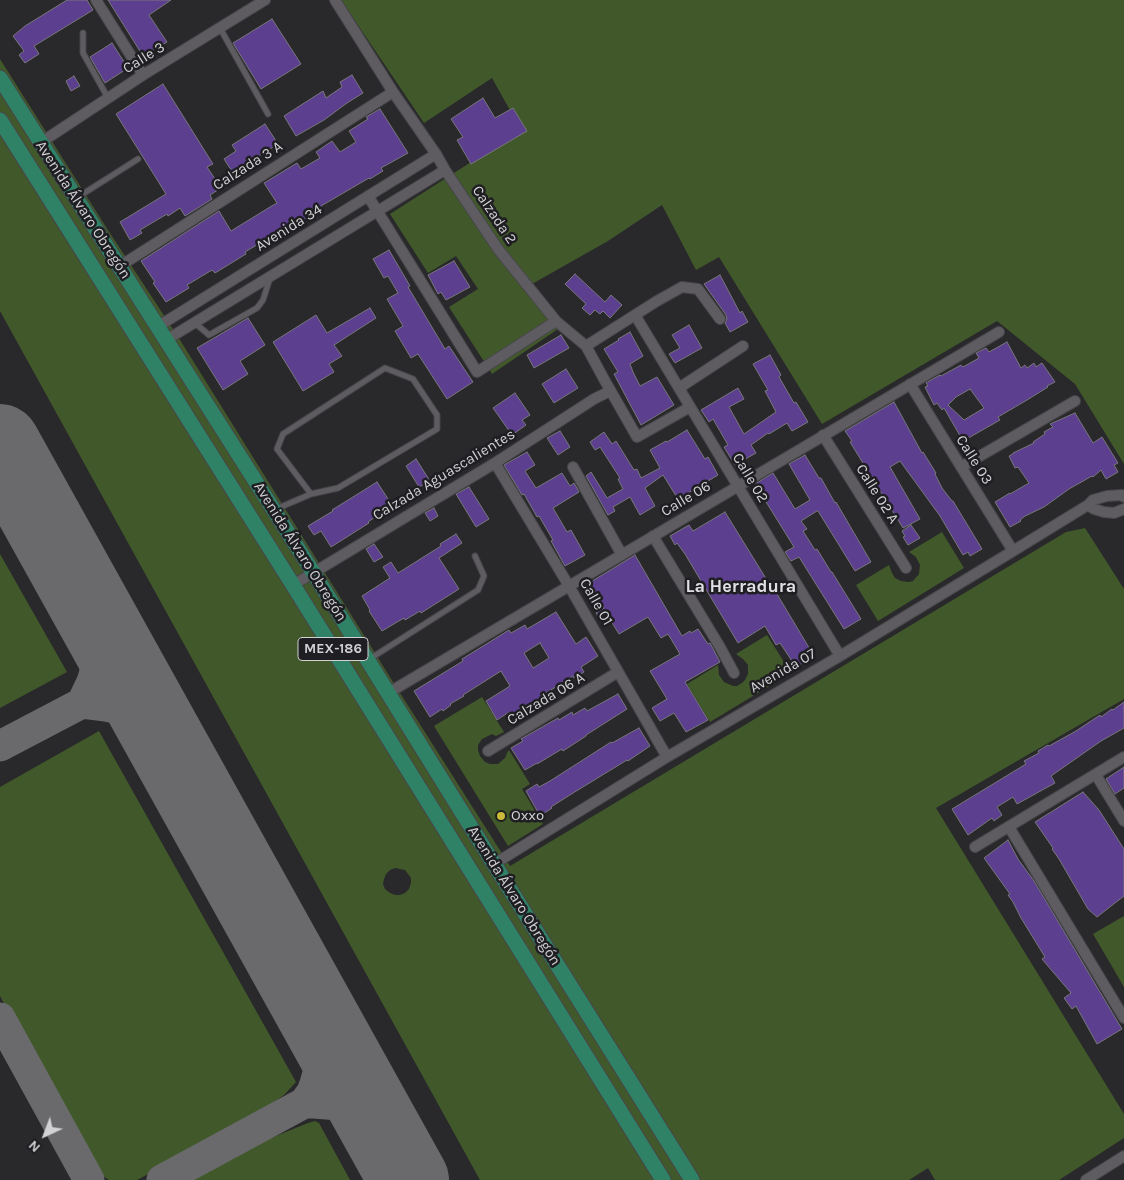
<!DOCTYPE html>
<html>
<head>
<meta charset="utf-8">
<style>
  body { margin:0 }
  #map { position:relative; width:1124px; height:1180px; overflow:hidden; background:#29282b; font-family:Karla,sans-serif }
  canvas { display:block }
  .north { position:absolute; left:20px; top:1110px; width:50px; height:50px; -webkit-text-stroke:4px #1f1e22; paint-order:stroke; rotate:223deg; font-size:14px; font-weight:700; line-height:20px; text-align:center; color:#d2d2d4 }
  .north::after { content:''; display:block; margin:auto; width:18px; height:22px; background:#d2d2d4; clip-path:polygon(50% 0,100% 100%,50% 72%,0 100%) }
</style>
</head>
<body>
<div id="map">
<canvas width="1124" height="1180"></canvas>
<div class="north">N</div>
</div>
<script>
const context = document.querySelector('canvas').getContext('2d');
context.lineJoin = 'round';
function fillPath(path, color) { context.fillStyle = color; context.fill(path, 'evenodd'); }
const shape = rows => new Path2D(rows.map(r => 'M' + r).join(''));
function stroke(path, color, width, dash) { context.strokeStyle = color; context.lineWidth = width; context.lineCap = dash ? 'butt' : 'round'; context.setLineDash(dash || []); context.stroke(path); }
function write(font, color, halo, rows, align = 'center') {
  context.font = font + ' Karla,sans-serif'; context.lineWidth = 5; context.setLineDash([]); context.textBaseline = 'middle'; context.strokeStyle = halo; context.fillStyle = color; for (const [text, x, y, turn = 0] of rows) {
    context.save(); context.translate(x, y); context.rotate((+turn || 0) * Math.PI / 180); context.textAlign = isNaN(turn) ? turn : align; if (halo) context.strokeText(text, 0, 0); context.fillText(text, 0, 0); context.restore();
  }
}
fillPath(shape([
  [341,0,1124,0,1124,464,1075,384,997,321,822,424,719,257,696,270,662,205,608,241,525,288,558,329,492,374,449,307,478,289,456,256,428,273,390,214,521,130,492,78,424,123],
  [0,59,106,227,180,340,393,682,510,866,1066,532,1085,528,1124,589,1124,699,936,808,1124,1114,1124,1138,1059,1180,935,1180,928,1168,909,1180,480,1180,0,311],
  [395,868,405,870,411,878,411,883,409,889,405,893,400,895,395,895,390,893,385,889,383,884,384,879,386,874,390,870],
  [942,532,964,568,878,621,856,585,889,565,892,573,895,578,901,581,908,582,913,581,919,574,920,565,916,557,909,552],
  [0,554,67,672,0,708],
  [767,635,791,673,710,722,687,684,718,665,719,675,724,682,733,686,737,686,742,683,745,680,748,674,748,665,743,659,736,654],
  [482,697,504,732,496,736,492,734,482,739,478,745,478,750,480,756,485,762,490,764,498,764,505,758,507,753,509,750,530,784,522,789,543,824,508,846,434,726],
  [99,731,296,1082,284,1095,249,1120,137,1180,109,1180,97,1172,80,1144,0,996,0,787],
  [1124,916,1124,987,1093,934],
  [315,1121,319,1123,350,1180,194,1180,222,1163,271,1138,308,1123]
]), '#41592a');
stroke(shape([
  [0,447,5,454],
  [82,703,92,682,99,658,100,647,98,626,92,609],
  [0,746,82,703,106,706,120,709,130,714,150,726,158,733,167,746],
  [0,1018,89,1180],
  [304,1103,312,1092,315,1084,322,1059,322,1038,320,1026,314,1010],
  [162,1180,304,1103,314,1103,340,1105,350,1109,374,1123,380,1129,386,1140]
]), '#6a6a6c', 31);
stroke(shape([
  [0,444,409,1180]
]), '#6a6a6c', 80);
const building = shape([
  [67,0,87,0,93,10,34,46,39,54,25,63,19,55,24,51,13,36,25,26,67,0],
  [108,0,171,0,149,15,167,42,143,56,108,0],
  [272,19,301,64,261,89,233,43,272,19],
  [112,43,128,68,105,83,90,57,112,43],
  [352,75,363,93,347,103,324,120,296,136,284,116,323,91,326,98,342,87,340,82,352,75],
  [74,76,80,86,71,91,66,81,74,76],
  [163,84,213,164,207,167,221,188,210,195,212,199,185,216,180,208,168,216,167,214,140,230,142,233,130,240,120,222,166,194,116,114,163,84],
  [483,98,495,118,513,108,527,131,471,164,457,140,463,137,451,119,483,98],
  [380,109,408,153,381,168,383,171,370,179,369,178,321,206,323,209,301,221,302,222,291,229,290,225,245,252,246,254,215,273,212,270,187,285,189,288,166,302,153,283,155,282,141,261,219,211,231,231,270,207,277,203,264,183,297,163,301,169,320,158,316,152,332,141,340,152,356,142,349,131,368,119,366,117,380,109],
  [265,124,278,144,241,167,241,168,233,173,224,159,236,151,232,145,265,124],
  [389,250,410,286,408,287,445,349,449,346,473,382,447,399,418,354,411,358,395,331,403,326,387,299,398,293,388,276,384,278,373,259,389,250],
  [454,261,470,287,446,300,441,292,438,294,428,275,454,261],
  [575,274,605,302,611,295,622,305,610,318,603,311,600,314,595,310,590,315,582,308,586,304,565,284,575,274],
  [720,275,740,313,742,311,748,322,730,332,725,323,727,319,726,315,704,284,720,275],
  [370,308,376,318,334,345,342,356,329,364,334,372,303,391,273,342,316,315,327,333,370,308],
  [248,318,265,345,240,361,248,374,223,390,197,348,248,318],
  [689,325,702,348,675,363,669,354,680,348,672,335,689,325],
  [630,332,643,356,630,364,633,372,640,386,657,377,674,405,641,425,614,374,618,372,604,349,619,340,618,339,630,332],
  [561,335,569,348,534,368,527,355,561,335],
  [1007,342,1021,368,1025,365,1027,368,1034,363,1036,367,1042,363,1055,382,1047,386,1048,387,1027,400,998,417,1000,420,963,441,944,408,942,410,937,403,934,405,925,387,928,386,926,383,940,375,941,376,961,365,963,367,979,358,976,353,986,348,989,352,1007,342],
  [970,389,984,408,964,420,948,405,956,397,970,389],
  [770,355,781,375,779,377,794,403,796,402,808,422,792,431,787,423,769,434,768,433,751,445,756,453,735,465,724,447,728,445,713,419,709,422,701,410,738,388,744,399,729,407,744,434,776,412,765,391,768,390,753,364,770,355],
  [566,369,578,388,554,403,542,384,566,369],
  [515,393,530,415,522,420,526,425,512,435,493,408,515,393],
  [894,402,922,453,923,452,936,473,935,474,942,488,952,501,953,501,982,549,970,556,968,552,963,555,940,516,900,461,890,467,920,519,903,528,850,442,852,441,845,431,894,402],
  [1075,413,1093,443,1102,437,1118,463,1114,465,1118,472,1106,479,1101,470,1093,477,1092,476,1069,489,1044,507,1025,516,1020,520,1021,521,1010,527,995,502,1010,493,1010,494,1029,483,1018,467,1015,468,1009,456,1013,454,1013,453,1034,443,1033,442,1045,434,1044,432,1053,427,1050,424,1075,413],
  [687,430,705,459,708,457,718,475,678,499,663,475,645,488,655,506,640,515,630,497,613,507,615,511,608,515,586,476,591,472,607,498,623,489,618,479,620,478,600,447,595,450,590,442,604,432,612,444,616,441,634,470,637,469,641,478,660,468,650,450,666,441,667,442,687,430],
  [560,431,570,447,558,455,547,438,560,431],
  [527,452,535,465,525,471,536,488,562,473,570,486,574,483,579,492,553,508,567,532,571,530,585,555,565,566,551,541,553,540,539,516,537,517,524,494,522,495,504,465,527,452],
  [805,455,819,478,821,478,835,503,836,502,871,562,855,571,818,511,817,511,801,521,807,529,803,531,815,550,817,549,831,572,832,572,861,619,844,629,799,557,791,561,785,552,794,547,755,484,773,473,795,509,810,500,789,464,805,455],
  [416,459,430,481,419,487,406,466,416,459],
  [377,482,392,505,368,522,369,523,331,547,321,531,314,535,308,526,333,511,332,510,377,482],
  [469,487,489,519,476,527,456,494,469,487],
  [434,508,438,516,430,521,425,513,434,508],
  [725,512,770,585,771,584,814,656,796,667,780,643,776,645,765,626,738,643,685,554,677,543,675,545,670,536,689,525,693,531,725,512],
  [911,525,920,538,908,545,903,537,905,536,902,531,911,525],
  [456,534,462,543,439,558,459,589,421,613,420,611,405,620,404,618,382,631,369,611,370,610,362,596,390,578,383,567,391,562,398,573,441,546,440,544,456,534],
  [374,544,383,557,374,562,366,549,374,544],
  [635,555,682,636,690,631,691,633,698,629,708,644,710,643,720,662,685,682,708,720,686,732,674,713,660,721,652,708,667,699,650,671,680,654,668,634,661,638,648,617,619,634,611,621,604,625,596,613,604,608,589,583,635,555],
  [556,612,576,644,586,637,598,656,581,667,584,672,574,678,573,676,546,693,549,697,526,711,524,709,512,717,509,712,497,720,486,701,510,686,501,671,463,695,464,696,450,704,451,705,443,711,442,709,430,717,414,691,463,661,462,659,509,630,511,633,525,625,527,629,556,612],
  [540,643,549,658,533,668,524,653,540,643],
  [618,694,627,709,586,735,586,736,563,751,562,749,537,764,537,763,525,770,511,748,523,741,521,739,558,718,559,720,572,712,573,715,585,708,587,711,618,694],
  [1124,702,1124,728,1101,741,1051,776,1055,783,1017,804,1013,797,997,807,1002,815,994,821,992,818,968,835,952,809,1026,764,1024,761,1039,753,1038,751,1048,745,1049,746,1076,731,1100,715,1101,717,1112,709,1113,710,1124,702],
  [639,728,650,746,628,761,627,760,573,793,551,807,552,808,540,816,526,791,537,784,539,787,550,781,611,742,612,743,639,728],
  [1124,767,1124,788,1115,794,1106,779,1124,767],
  [1083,792,1099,810,1124,849,1124,896,1097,917,1088,909,1059,859,1052,849,1053,848,1035,822,1083,792],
  [1008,840,1018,859,1034,881,1122,1029,1097,1044,1076,1006,1072,1009,1064,998,1071,993,1042,959,1045,957,1021,918,1013,902,1008,895,1010,894,984,858,1008,840]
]);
fillPath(building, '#5c3f8e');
stroke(building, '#78777b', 1);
const lane = shape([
  [220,28,268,114],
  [83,33,83,53,108,98],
  [78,197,138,159],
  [195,323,209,335,257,308,263,300,270,278],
  [276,509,311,494,338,488,437,429,437,415,413,379,385,368,283,434,277,449,311,494],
  [368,660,478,590,484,576,475,556]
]);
const street = shape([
  [96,0,143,75],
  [335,0,393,92,436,154,445,170,498,249,556,321,586,346,605,381,637,437,690,407],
  [40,143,143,75,265,0],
  [368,196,477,372,556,321],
  [120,266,393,92],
  [635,315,840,656],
  [157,327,436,154],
  [166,340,445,170],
  [586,346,657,301,682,287,698,289,720,319],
  [910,384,1013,551],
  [679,388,743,346],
  [823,435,906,568],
  [495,463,569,586,667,757],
  [573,467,622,555],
  [961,467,1075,401],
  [1088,505,1094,509,1104,512,1114,513,1124,509],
  [653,536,720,647,734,673],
  [293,585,495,463,594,399,610,391],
  [388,693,999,332],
  [488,751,618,672],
  [1096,775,1124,821],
  [1009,827,1124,1018],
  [975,847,1124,757],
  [494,864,667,757,840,656,1013,551,1088,505,1093,500,1107,496,1122,495,1124,497],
  [1086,1180,1124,1156]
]);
const primary = shape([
  [0,78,313,572,494,864,692,1180],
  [0,120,293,585,663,1180]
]);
stroke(lane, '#47464a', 7);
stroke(street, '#47464a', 12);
stroke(primary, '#47464a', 17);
stroke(lane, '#5e5c61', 5);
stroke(street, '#5e5c61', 10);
stroke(primary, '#2f8266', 15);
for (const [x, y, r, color] of [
  [501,816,5,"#cbba39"]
]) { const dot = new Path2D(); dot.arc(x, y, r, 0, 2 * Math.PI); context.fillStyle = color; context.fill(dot); stroke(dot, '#1f1e22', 2); }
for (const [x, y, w] of [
  [333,649,70]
]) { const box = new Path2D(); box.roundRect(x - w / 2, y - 11.5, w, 23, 4); context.fillStyle = '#1f1e22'; context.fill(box); stroke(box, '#d2d2d4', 1); }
write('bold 14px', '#d2d2d4', null, [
  ["MEX-186",333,649]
]);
write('15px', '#d2d2d4', '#1f1e22', [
  ["Calle 3",144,58,-32],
  ["Calzada 3 A",248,166,-32],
  ["Avenida Álvaro Obregón",83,210,57],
  ["Calzada 2",494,215,56],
  ["Avenida 34",289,228,-32],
  ["Calle 03",974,460,58],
  ["Calzada Aguascalientes",444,475,-31],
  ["Calle 02",750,478,59],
  ["Calle 02 A",877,494,58],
  ["Calle 06",686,499,-31],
  ["Avenida Álvaro Obregón",300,552,58],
  ["Calle 01",596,602,60],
  ["Avenida 07",783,671,-30],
  ["Calzada 06 A",546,699,-31],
  ["Avenida Álvaro Obregón",514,896,58]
]);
write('15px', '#d2d2d4', '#1f1e22', [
  ["Oxxo",511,816]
], 'left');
write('bold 18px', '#e1e0e4', '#1f1e22', [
  ["La Herradura",741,587]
]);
</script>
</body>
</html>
